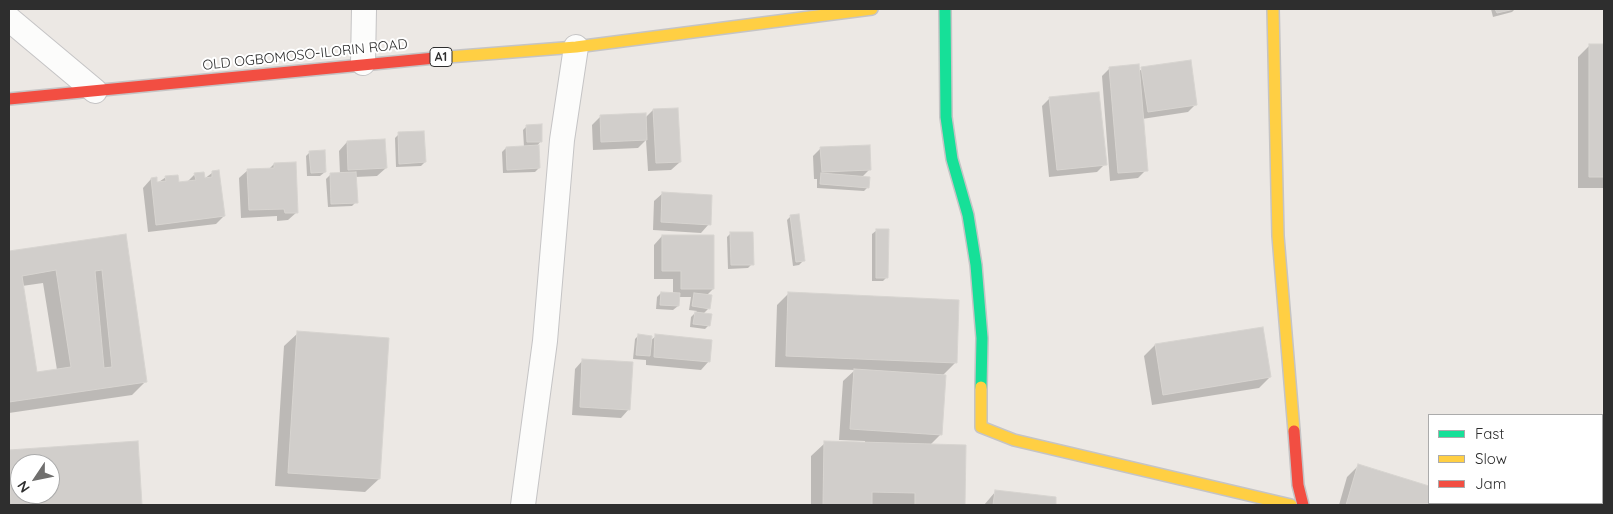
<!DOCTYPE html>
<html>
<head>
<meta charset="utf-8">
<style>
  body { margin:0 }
  #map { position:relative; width:1613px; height:514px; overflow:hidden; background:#ece8e4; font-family:Quicksand,sans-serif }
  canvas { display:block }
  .frame { position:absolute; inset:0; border:10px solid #2e2e2e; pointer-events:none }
  .legend { position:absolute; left:1428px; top:414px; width:175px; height:90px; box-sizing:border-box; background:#fff; border:1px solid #ababab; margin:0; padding:6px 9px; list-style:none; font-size:15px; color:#2e2e2e }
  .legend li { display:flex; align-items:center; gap:10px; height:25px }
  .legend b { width:25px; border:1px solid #ababab }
  .north { position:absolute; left:10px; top:454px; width:50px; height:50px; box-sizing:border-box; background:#fff; border:1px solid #ababab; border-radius:50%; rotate:236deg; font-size:14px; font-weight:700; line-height:20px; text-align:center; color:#2e2e2e }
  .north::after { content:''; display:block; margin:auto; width:18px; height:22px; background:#706f6e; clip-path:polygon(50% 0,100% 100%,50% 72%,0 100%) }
</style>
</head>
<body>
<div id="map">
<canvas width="1613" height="514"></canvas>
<div class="frame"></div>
<ul class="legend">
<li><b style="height:6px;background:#16e098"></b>Fast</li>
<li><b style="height:6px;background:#ffcf43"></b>Slow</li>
<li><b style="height:6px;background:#f24e42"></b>Jam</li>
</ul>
<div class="north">N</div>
</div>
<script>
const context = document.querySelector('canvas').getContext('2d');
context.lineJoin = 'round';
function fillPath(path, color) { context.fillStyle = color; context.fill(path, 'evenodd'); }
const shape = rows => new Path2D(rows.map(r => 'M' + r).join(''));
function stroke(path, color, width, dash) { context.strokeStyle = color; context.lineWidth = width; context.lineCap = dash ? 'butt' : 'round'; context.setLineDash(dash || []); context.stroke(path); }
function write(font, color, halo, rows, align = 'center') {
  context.font = font + ' Quicksand,sans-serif'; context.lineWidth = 4; context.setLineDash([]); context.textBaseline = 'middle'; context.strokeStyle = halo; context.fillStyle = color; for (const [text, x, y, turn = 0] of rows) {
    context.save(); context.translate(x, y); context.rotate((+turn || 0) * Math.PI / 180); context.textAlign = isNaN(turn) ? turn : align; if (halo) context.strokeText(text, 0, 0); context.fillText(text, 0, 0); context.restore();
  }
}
fillPath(shape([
  [1491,9,1515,9,1512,12,1493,17],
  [1589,46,1604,46,1604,188,1578,188,1578,57],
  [1110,68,1138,72,1142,69,1196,104,1188,112,1142,119,1146,170,1138,178,1110,181,1102,76],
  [1050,98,1105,164,1097,172,1049,177,1042,106],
  [653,110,680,162,671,170,648,171,646,140,638,148,593,150,592,125,600,117,645,118],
  [527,126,541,141,536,147,539,168,535,172,503,173,502,152,506,148,524,147,523,130],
  [399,134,425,162,421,166,396,167,395,138],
  [347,142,386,168,377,176,355,177,356,202,352,206,328,207,326,179,330,175,340,174,339,151],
  [821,148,869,170,861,178,868,187,864,191,817,188,817,179,814,179,813,156],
  [310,152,325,172,320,176,307,176,306,156],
  [274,164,297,212,288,220,277,221,277,216,241,218,239,178,248,170,269,169],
  [212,173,224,216,216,224,148,232,143,188,151,179,156,184,166,177,178,184,186,183,195,174,204,179],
  [663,193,709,224,701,233,653,230,654,201],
  [791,216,804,260,799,265,793,266,787,220],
  [877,230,887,277,883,281,872,281,872,234],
  [731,233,752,264,748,268,728,269,727,237],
  [125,236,145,382,132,395,9,413,9,252],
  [43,283,57,370,36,373,22,286],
  [662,236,713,289,706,296,709,308,703,314,709,325,705,329,690,327,691,317,697,311,689,310,691,297,678,297,678,306,673,310,656,309,657,297,661,293,673,294,673,279,654,279,654,245],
  [789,293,956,362,942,376,941,434,930,445,965,446,964,505,811,505,811,456,825,443,865,443,865,441,839,440,843,381,855,370,775,367,777,305],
  [298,333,379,479,365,492,275,486,284,346],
  [639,335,650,341,656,336,709,361,701,370,646,365,646,360,633,359,635,339],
  [1155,345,1270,377,1259,388,1152,405,1144,356],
  [583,360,629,409,621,418,572,415,575,369],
  [136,443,141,505,9,505,9,451],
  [20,464,50,464,50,494,20,494],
  [1358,466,1429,487,1429,503,1442,503,1441,505,1339,505,1347,477],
  [996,491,1055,499,1054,505,984,505]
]), '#0003');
const building = shape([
  [1495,9,1515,9,1497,13,1495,9],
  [1589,44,1604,44,1604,177,1589,177,1589,44],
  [1191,60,1197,105,1148,112,1141,67,1191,60],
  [1139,64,1148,171,1118,173,1109,67,1139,64],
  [1099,92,1107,165,1057,170,1049,97,1099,92],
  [678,108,681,162,656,163,653,109,678,108],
  [646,113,647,140,601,142,600,115,646,113],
  [542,124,542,142,527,142,526,125,542,124],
  [424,131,426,162,399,164,398,132,424,131],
  [385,139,387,168,348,170,347,141,385,139],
  [539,145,540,168,507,170,506,147,539,145],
  [870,145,871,170,822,172,820,147,870,145],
  [325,150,326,172,311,173,309,151,325,150],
  [296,162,298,213,285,213,284,209,249,210,247,169,274,168,274,163,296,162],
  [219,170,225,216,156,225,151,178,157,177,157,182,166,181,165,176,178,175,179,182,196,180,194,173,204,172,205,178,212,177,212,171,219,170],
  [356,172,358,203,331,204,330,173,356,172],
  [821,173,870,177,869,188,820,184,821,173],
  [662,192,712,195,711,225,661,222,662,192],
  [799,214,805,261,796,262,790,215,799,214],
  [876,229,889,229,888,278,876,278,876,229],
  [730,232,753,232,754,265,731,265,730,232],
  [126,234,147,382,9,402,9,251,126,234],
  [56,270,71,367,37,372,22,276,56,270],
  [102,270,112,367,104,368,95,271,102,270],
  [662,235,714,235,714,289,681,289,681,271,662,271,662,235],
  [661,292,680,293,679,306,660,305,661,292],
  [788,292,959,300,957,363,786,356,788,292],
  [694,293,712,295,710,309,692,306,694,293],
  [695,312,712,314,710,326,693,324,695,312],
  [1263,327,1271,377,1163,395,1155,344,1263,327],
  [297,331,389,338,380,479,288,473,297,331],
  [638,334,652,336,650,356,636,355,638,334],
  [655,334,712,340,710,362,654,357,655,334],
  [582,359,633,362,630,410,580,407,582,359],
  [854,369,946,375,942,435,850,429,854,369],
  [138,441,142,505,11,505,9,450,138,441],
  [20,464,50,464,50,494,20,494,20,464],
  [824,441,966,445,965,505,915,505,915,493,872,492,872,505,823,505,824,441],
  [1358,464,1429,486,1429,503,1443,503,1442,505,1346,505,1358,464],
  [995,490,1056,497,1056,505,993,505,995,490]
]);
fillPath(building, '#d1cecb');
stroke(building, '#d7d4d0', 1);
const street = shape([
  [9,19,95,91],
  [363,63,364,9],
  [523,505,545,341,562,140,576,47]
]);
const fast = shape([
  [945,9,946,117,952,159,968,215,976,265,982,338,981,387]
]);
const slow = shape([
  [1273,9,1278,236,1294,431],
  [435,58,576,47,872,9],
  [981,387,981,427,1014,440,1291,505]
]);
const jam = shape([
  [9,99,435,58],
  [1294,431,1298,485,1303,505]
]);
stroke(street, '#c5c4c5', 26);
stroke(fast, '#c5c4c5', 14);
stroke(slow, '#c5c4c5', 14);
stroke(jam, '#c5c4c5', 14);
stroke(street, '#fcfcfb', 24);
stroke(fast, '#16e098', 11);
stroke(slow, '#ffcf43', 11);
stroke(jam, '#f24e42', 11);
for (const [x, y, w] of [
  [441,57,22]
]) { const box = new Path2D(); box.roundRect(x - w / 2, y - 9.5, w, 19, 4); context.fillStyle = '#fff'; context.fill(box); stroke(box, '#2e2e2e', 1); }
write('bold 12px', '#2e2e2e', null, [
  ["A1",441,57]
]);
write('14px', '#2e2e2e', '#fff', [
  ["OLD OGBOMOSO-ILORIN ROAD",305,55,-6]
]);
</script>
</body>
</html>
